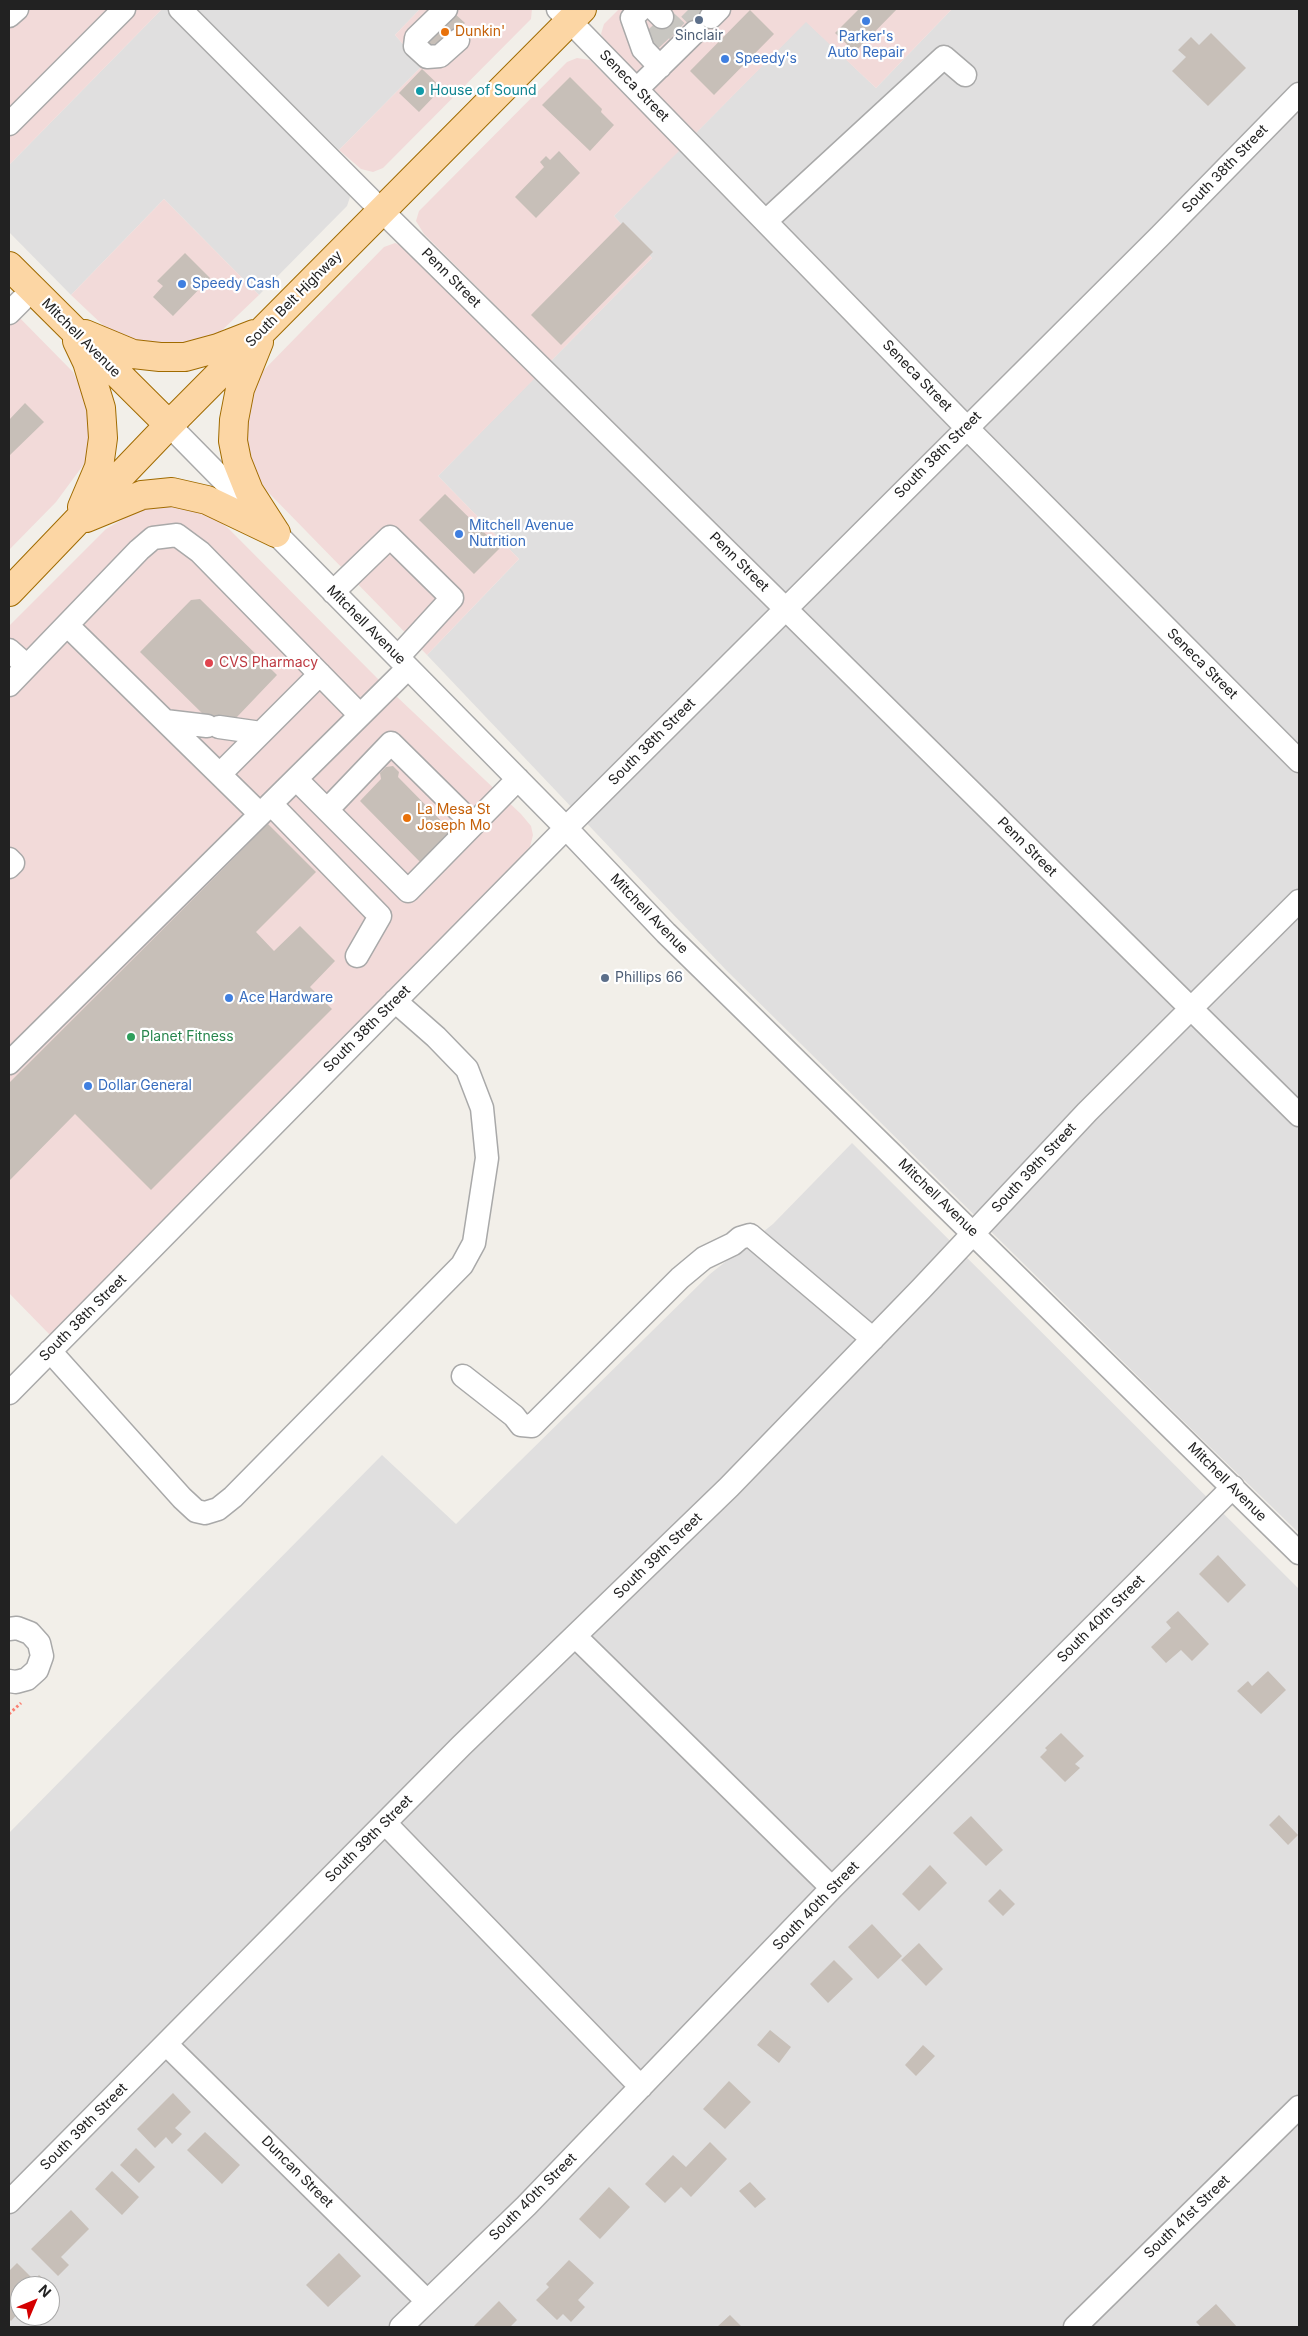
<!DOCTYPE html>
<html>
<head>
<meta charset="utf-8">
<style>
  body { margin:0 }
  #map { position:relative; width:1308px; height:2336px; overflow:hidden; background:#f2efe9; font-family:Inter,sans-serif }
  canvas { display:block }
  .frame { position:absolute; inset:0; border:10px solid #222; pointer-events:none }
  .north { position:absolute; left:10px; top:2276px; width:50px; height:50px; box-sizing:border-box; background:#fff; border:1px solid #a7a7a7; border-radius:50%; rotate:45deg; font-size:14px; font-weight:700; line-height:20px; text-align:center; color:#222 }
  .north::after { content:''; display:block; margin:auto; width:18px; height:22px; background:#d40000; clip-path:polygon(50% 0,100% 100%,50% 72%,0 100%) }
</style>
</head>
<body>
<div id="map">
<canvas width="1308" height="2336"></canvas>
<div class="frame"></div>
<div class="north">N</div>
</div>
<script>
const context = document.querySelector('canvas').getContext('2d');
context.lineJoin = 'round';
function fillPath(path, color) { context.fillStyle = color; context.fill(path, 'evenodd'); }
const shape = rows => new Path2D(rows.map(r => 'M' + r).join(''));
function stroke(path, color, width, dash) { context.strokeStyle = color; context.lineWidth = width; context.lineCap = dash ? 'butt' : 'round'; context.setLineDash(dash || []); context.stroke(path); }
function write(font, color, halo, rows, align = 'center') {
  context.font = font + ' Inter,sans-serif'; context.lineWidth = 4.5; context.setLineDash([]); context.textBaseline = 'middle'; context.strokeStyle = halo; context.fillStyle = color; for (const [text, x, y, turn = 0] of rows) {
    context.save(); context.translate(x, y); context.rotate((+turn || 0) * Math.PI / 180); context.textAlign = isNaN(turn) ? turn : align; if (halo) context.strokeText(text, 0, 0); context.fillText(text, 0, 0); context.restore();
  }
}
fillPath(shape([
  [162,9,168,9,347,189,350,197,347,206,259,295,164,199,71,295,9,232,9,165],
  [195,9,420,9,395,35,422,66,339,150],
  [952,9,1299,9,1299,1533,1181,1419,726,970,427,655,519,559,438,476,652,258,614,216,806,21,876,88],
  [852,1143,1299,1589,1299,2327,9,2327,9,1833,382,1455,456,1524,710,1274,773,1224],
  [20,2286,50,2286,50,2316,20,2316]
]), '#e0dfdf');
fillPath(shape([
  [9,9,162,9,9,165],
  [420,9,532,9,531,19,383,168,373,172,361,169,339,150,422,66,395,35],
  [619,9,952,9,876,88,806,22,694,135,607,46,601,34,604,24],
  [577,58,590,60,680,150,614,216,652,258,551,361,424,234,416,221,419,211,429,201,567,62],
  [164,199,259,295,216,336,197,346,152,350,108,330,71,295],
  [395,243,409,248,538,375,438,476,519,559,427,655,267,491,250,466,242,443,248,394,259,375,384,247],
  [9,307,73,372,92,413,87,460,56,502,9,550],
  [167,503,188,506,210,515,228,528,377,678,521,814,531,826,533,835,530,847,514,865,50,1335,9,1293,9,626,106,529,144,507]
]), '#f2dad9');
fillPath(shape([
  [859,9,897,9,855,52,835,33],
  [750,10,774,34,714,95,690,71],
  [454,13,465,23,436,52,426,41],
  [1211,33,1246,68,1208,106,1172,71,1186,57,1178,50,1191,37,1199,45],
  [422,69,442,88,419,112,399,93],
  [570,77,602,109,601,112,614,125,590,151,542,105],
  [559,151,580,173,536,218,515,197,544,167,540,162,546,156,550,160],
  [623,222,653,252,561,345,531,315],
  [185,253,210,278,173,316,153,297,163,286,157,281],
  [25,403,44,422,10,455,9,420],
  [445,494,500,548,474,574,419,520],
  [200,599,277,675,236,718,207,718,140,652,191,600],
  [393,766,399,772,398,777,455,835,424,866,360,801,381,779,380,773,386,767],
  [268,824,316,872,256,932,274,951,300,926,335,961,310,987,332,1009,151,1190,75,1114,9,1181,9,1083],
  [1218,1555,1246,1585,1228,1603,1199,1574],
  [1178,1611,1209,1644,1192,1661,1181,1650,1166,1663,1151,1647,1171,1628,1166,1622],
  [1268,1671,1286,1690,1261,1714,1237,1691,1248,1681,1252,1686],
  [1061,1733,1084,1756,1075,1764,1080,1768,1065,1782,1040,1757,1047,1750,1045,1748],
  [1279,1815,1298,1835,1288,1845,1269,1825],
  [971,1816,1003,1850,986,1866,953,1833],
  [930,1865,947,1883,919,1911,902,1894],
  [1000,1889,1015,1904,1003,1916,988,1901],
  [872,1924,902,1956,878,1979,848,1947],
  [919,1943,943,1969,926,1986,901,1960],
  [834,1960,853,1979,828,2003,810,1984],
  [770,2030,791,2047,779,2063,757,2045],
  [923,2045,935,2056,916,2076,905,2065],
  [729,2081,751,2102,725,2129,703,2109],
  [173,2093,191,2112,175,2128,182,2134,172,2144,166,2137,155,2148,137,2129],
  [205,2132,240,2165,222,2184,187,2150],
  [710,2142,727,2159,691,2197,681,2187,665,2203,645,2184,673,2155,686,2167],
  [136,2148,155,2167,139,2183,120,2165],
  [112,2171,139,2197,122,2215,95,2189],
  [750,2182,766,2199,755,2208,739,2191],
  [609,2187,630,2207,600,2239,579,2219],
  [71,2210,89,2229,61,2257,69,2265,58,2276,31,2249],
  [339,2253,361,2276,328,2307,306,2285],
  [569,2260,594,2283,578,2300,585,2307,571,2322,563,2314,557,2320,536,2300,549,2287,546,2284],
  [17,2263,34,2280,39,2275,55,2290,50,2295,50,2286,20,2286,20,2295,17,2299,20,2302,20,2311,11,2321,9,2319,9,2271],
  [499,2301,517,2320,510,2327,473,2327],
  [1216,2304,1237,2327,1201,2327,1196,2322],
  [730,2315,742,2327,717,2327]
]), '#c7bfb8');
stroke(shape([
  [689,9,704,24],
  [662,17,677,31],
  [650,28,664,43]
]), '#c8c6c1', 22, [22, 11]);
const minor = shape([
  [180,9,382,211,1299,1115],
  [446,9,416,38,415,46,427,57,440,56,458,40],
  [558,9,966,427,1299,761],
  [641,9,632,18,643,49,660,67],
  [654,9,662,17],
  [9,16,17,9],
  [711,17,719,9],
  [637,89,695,32],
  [9,124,124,9],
  [766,221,944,57,965,75],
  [9,313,32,290],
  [169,425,566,828,666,933,1299,1553],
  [333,592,390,537,452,598,398,657],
  [67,625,260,814],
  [9,650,27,666],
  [9,685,139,550,153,538,177,535,200,552,360,715],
  [165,721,207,726],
  [219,727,261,733],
  [220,774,320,674],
  [296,779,408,891,518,779],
  [271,804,380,916,357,956],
  [327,810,391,743,473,824],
  [9,859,13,863,9,867],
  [9,1063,408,668],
  [50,1351,182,1498,196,1511,205,1513,218,1509,233,1497,462,1265,474,1243,487,1158,482,1108,467,1069,436,1037,395,1001],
  [463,1376,514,1416,521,1425,532,1426,680,1278,704,1258,733,1244,740,1238,750,1235,873,1339],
  [9,1393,566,828,1160,236,1299,94],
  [9,1629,17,1628,30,1633,39,1643,42,1656,37,1670,27,1679,16,1682,9,1681],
  [575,1636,832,1888],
  [385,1823,641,2087],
  [166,2044,427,2301],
  [9,2202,461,1746,729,1487,921,1289,1087,1112,1299,901],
  [401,2327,526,2206,832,1888,1233,1487],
  [1075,2327,1299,2107]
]);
const major = shape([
  [9,266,169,425],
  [85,334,133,354,160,357,185,357,218,348,254,334],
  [77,341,87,362,101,408,103,438,99,467,82,507],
  [259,342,240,389,234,420,233,441,237,461,249,491,276,533],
  [86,518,142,495,172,492,207,500,276,533],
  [9,592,169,425,582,9]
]);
stroke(minor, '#a9a9a9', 25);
stroke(major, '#a06b00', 30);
stroke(shape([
  [9,1714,21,1703]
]), '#fa8072', 3, [2.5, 2.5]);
stroke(minor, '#fff', 22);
stroke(major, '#fcd6a4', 28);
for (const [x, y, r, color] of [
  [699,20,5,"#5c6f8a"],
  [866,21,5,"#3f7fe0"],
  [445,32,5,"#e8710a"],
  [725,59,5,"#3f7fe0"],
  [420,91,5,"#0f9aa8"],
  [182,284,5,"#3f7fe0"],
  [459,534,5,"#3f7fe0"],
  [209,663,5,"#e0444e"],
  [407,818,5,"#e8710a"],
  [605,978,5,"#5c6f8a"],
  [229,998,5,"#3f7fe0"],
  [131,1037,5,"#2e9e5b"],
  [88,1086,5,"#3f7fe0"]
]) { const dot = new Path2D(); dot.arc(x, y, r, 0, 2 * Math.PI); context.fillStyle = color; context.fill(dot); stroke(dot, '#fff', 2); }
write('14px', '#c56008', '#fff', [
  ["Dunkin'",455,32],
  ["La Mesa St",417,810],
  ["Joseph Mo",417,826]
], 'left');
write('14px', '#4e5e75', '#fff', [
  ["Sinclair",699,36],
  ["Phillips 66",615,978,"left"]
]);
write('14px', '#366cbe', '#fff', [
  ["Parker's",866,37,"center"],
  ["Auto Repair",866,53,"center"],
  ["Speedy's",735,59],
  ["Speedy Cash",192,284],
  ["Mitchell Avenue",469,526],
  ["Nutrition",469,542],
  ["Ace Hardware",239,998],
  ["Dollar General",98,1086]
], 'left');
write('14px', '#222', '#fff', [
  ["Seneca Street",634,86,46],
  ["South 38th Street",1225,169,-46],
  ["Penn Street",451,278,45],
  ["South Belt Highway",294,299,-45],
  ["Mitchell Avenue",81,338,45],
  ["Seneca Street",917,376,46],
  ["South 38th Street",938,455,-45],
  ["Penn Street",739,562,45],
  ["Mitchell Avenue",366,625,45],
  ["Seneca Street",1202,664,45],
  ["South 38th Street",652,742,-45],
  ["Penn Street",1027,847,45],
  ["Mitchell Avenue",649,914,46],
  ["South 38th Street",367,1029,-45],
  ["South 39th Street",1034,1168,-47],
  ["Mitchell Avenue",938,1198,44],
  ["South 38th Street",83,1318,-45],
  ["Mitchell Avenue",1227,1482,45],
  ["South 39th Street",658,1556,-44],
  ["South 40th Street",1101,1619,-45],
  ["South 39th Street",369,1839,-45],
  ["South 40th Street",816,1906,-46],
  ["South 39th Street",84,2127,-45],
  ["Duncan Street",297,2172,45],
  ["South 40th Street",533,2197,-45],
  ["South 41st Street",1187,2217,-44]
]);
write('14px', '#0d838f', '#fff', [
  ["House of Sound",430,91]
], 'left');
write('14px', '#be3a42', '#fff', [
  ["CVS Pharmacy",219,663]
], 'left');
write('14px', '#27864d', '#fff', [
  ["Planet Fitness",141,1037]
], 'left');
</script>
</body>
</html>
